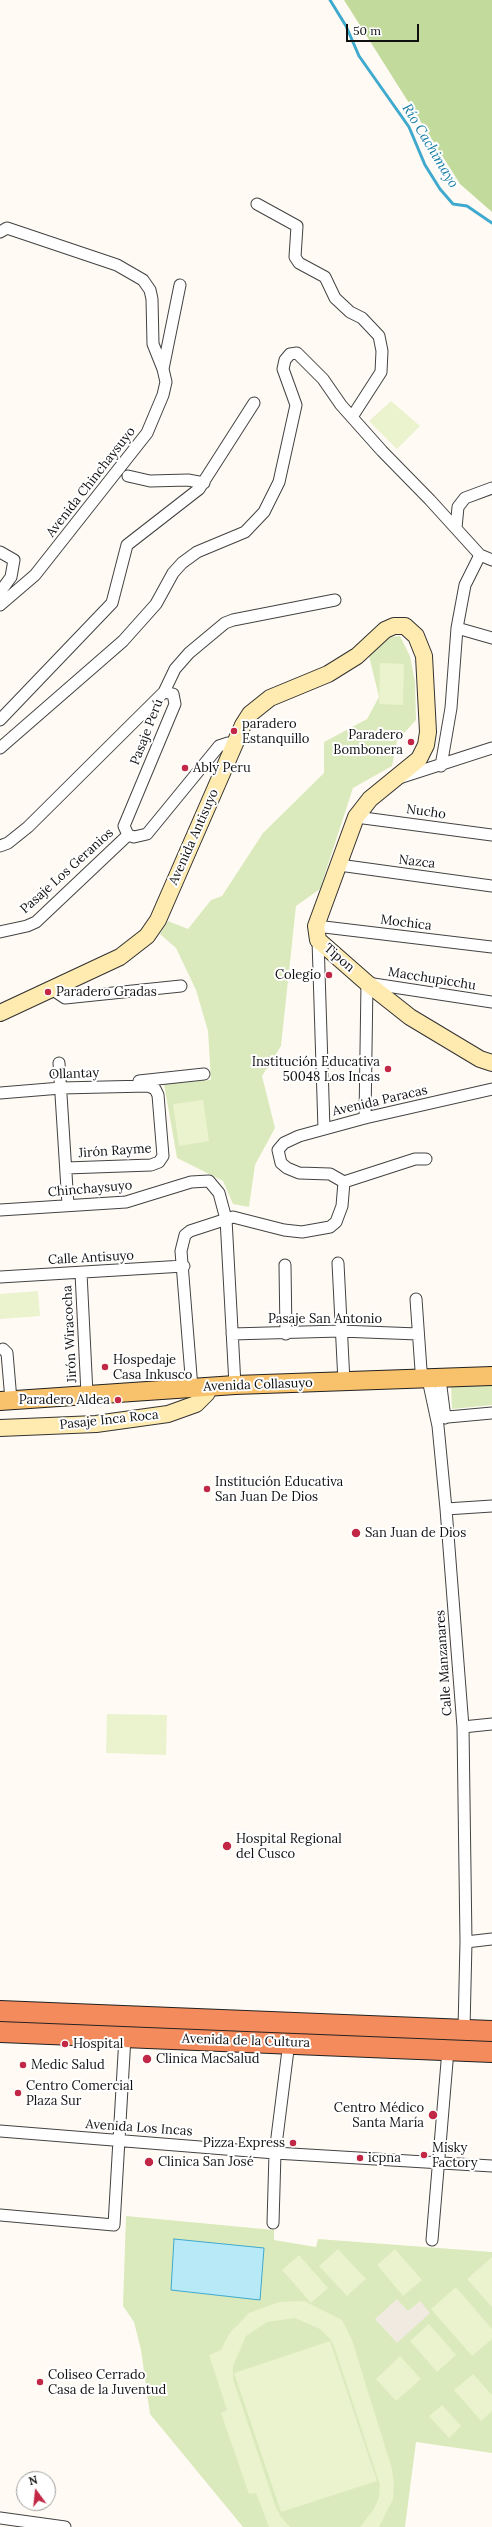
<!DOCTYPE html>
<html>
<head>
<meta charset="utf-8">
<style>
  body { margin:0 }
  #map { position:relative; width:492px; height:2527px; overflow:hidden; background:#fffbf4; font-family:Lora,serif }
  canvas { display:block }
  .north { position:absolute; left:16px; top:2471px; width:40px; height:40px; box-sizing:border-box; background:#fff; border:1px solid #9f9f9f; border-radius:50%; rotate:345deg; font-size:11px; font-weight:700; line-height:16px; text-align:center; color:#101010 }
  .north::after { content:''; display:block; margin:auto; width:14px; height:18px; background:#c22745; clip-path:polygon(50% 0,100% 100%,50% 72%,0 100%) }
  .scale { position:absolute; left:346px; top:24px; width:73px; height:18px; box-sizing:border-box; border:2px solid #101010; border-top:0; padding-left:5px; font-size:12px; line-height:14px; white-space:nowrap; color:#101010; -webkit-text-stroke:3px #fff; paint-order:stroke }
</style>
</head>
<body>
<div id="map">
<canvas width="492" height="2527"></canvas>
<div class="north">N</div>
<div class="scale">50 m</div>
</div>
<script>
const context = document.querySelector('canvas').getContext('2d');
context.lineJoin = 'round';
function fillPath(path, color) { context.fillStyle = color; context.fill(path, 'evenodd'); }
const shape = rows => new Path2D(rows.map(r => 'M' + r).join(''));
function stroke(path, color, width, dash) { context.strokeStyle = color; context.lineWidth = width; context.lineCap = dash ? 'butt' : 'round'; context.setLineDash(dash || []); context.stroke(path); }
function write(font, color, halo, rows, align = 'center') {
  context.font = font + ' Lora,serif'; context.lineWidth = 4; context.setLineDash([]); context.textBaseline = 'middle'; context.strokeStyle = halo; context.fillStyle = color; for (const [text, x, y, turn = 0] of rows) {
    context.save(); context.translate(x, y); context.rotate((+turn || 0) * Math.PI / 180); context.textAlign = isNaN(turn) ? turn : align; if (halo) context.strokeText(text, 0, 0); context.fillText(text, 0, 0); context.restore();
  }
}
fillPath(shape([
  [400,636,410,656,415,682,416,720,397,741,392,766,353,788,320,889,296,906,281,1046,262,1076,275,1128,255,1165,249,1207,233,1204,223,1181,177,1158,164,1084,211,1080,208,1031,196,990,176,948,160,934,168,921,188,929,211,900,222,896,263,833,324,773,324,742,367,719,379,697,369,656,385,638],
  [492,1385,492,1405,452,1409,451,1386],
  [126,2216,274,2230,274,2240,316,2247,318,2239,492,2252,492,2453,416,2442,405,2527,243,2527,150,2414,141,2350,134,2322,123,2306]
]), '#dbeabc');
fillPath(shape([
  [344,0,492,0,492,212,460,184]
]), '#c2db9c');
fillPath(shape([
  [391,401,420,426,397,449,369,421],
  [380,663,404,664,403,705,379,704],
  [203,1100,209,1141,179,1146,173,1104],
  [38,1291,40,1316,0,1319,0,1294],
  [107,1714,167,1715,166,1755,106,1753],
  [338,2249,366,2279,347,2296,319,2266],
  [395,2249,422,2280,403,2296,377,2265],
  [299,2255,328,2288,311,2303,282,2270],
  [492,2257,492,2307,467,2279],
  [456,2287,492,2329,492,2339,472,2356,431,2309],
  [304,2301,342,2320,352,2340,392,2469,394,2485,393,2499,379,2527,360,2527,374,2509,379,2497,380,2485,335,2349,331,2340,320,2329,295,2318,267,2322,246,2336,233,2366,233,2379,275,2505,281,2517,290,2527,269,2527,256,2493,249,2494,221,2413,227,2410,209,2355,221,2350,229,2334,249,2313,279,2302],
  [429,2324,456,2355,437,2372,410,2341],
  [330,2341,377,2481,281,2512,234,2373],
  [400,2356,421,2379,396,2401,376,2379],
  [473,2374,492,2395,492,2411,481,2421,454,2390],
  [442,2405,461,2426,449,2438,429,2416]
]), '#ebf2ce');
fillPath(shape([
  [397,2299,408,2311,420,2301,430,2313,397,2343,375,2319]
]), '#f1eae1');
const water = shape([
  [174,2239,264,2248,260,2300,171,2290,174,2239]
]);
fillPath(water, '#b8e9f7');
stroke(water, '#3faace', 1);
stroke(shape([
  [330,0,346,26,359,56,409,127,425,165,440,189,453,204,467,206,492,223]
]), '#3faace', 3);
const street = shape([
  [257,204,297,226,295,257,299,263,325,277,335,298,350,312,362,318,379,336,382,351,381,372,352,417],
  [0,232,7,228,117,265,143,280,150,290,152,299,153,344,163,369],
  [128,476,150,481,188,480,204,483],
  [456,528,458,507,465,498,492,488],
  [0,552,14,560,11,577,0,592],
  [480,555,492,560],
  [0,605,35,575,147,433,163,395,166,382,163,369,180,285],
  [457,628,492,638],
  [164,692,175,669,189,653,225,623,233,620,335,600],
  [0,720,112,603,127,545,199,489,254,403],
  [0,748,123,641,156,604,173,573,182,563,197,552,245,532,264,512,279,482,296,405,283,369,285,360,290,354,297,353,323,379,341,405,382,451,430,500,480,555,465,585,457,628,451,708,441,766],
  [399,778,492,748],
  [356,817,492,835],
  [0,846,8,843,28,827,164,692,173,694,175,704,124,826,128,835,134,837,147,834,219,746,228,743,234,746],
  [339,865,492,886],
  [316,926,492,947],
  [0,932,27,926,36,922,128,835],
  [318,940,324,1129],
  [50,988,65,998,181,986],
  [59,1063,68,1205],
  [139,1081,204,1074],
  [0,1093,61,1088,148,1086,155,1089,158,1095,163,1156,159,1162,151,1165,66,1168],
  [365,1118,367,983,492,1002],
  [344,1182,415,1159,426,1159],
  [0,1210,126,1202,191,1182,209,1181,219,1193,226,1219,235,1385],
  [338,1263,344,1382],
  [285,1265,286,1334],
  [81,1273,87,1394],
  [0,1277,184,1266],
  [416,1299,421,1370,429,1384,438,1426,446,1509,463,1727,466,1942,464,2029],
  [232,1334,340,1331,418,1334],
  [3,1349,7,1353,11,1400],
  [440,1379,445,1418],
  [192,1388,181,1251,185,1235,190,1231,233,1217,284,1230,302,1232,330,1227,336,1222,342,1206,344,1182,330,1174,299,1173,287,1168,281,1163,278,1150,284,1143,299,1136,365,1118,492,1089],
  [437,1418,492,1413],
  [446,1509,492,1506],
  [463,1727,492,1724],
  [466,1942,492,1939],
  [0,2131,275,2153,492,2166],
  [0,2215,114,2225,125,2037],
  [273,2223,275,2153,289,2042],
  [432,2240,448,2050],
  [0,2518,65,2527]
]);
const secondary = shape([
  [0,1013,120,957,147,936,158,920,243,725,250,714,270,698,328,674,357,656,385,630,394,626,405,626,416,636,424,656,428,732,426,745,419,759,370,799,356,817,316,926,318,940,367,983,410,1017,480,1059,492,1063],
  [0,1428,96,1424,168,1414,196,1404,207,1393,207,1387]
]);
const primary = shape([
  [0,1401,235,1385,492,1376]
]);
const highway = shape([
  [0,2011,492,2031],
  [0,2032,492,2052]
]);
stroke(street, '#434343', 13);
stroke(secondary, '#323232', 18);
stroke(primary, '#212121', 20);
stroke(highway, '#212121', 22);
stroke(street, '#fff', 11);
stroke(secondary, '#ffeaaf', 16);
stroke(primary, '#f8c16b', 18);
stroke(highway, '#f48b5d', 20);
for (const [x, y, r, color] of [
  [234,731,4,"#c22745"],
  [411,742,4,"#c22745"],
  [185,768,4,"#c22745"],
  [329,975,4,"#c22745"],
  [48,992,4,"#c22745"],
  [388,1069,4,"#c22745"],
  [105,1367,4,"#c22745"],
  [118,1400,4,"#c22745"],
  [207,1489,4,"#c22745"],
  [356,1533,5,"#c22745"],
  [227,1846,5,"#c22745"],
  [65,2044,4,"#c22745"],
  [147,2059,5,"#c22745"],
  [23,2065,4,"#c22745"],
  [18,2093,4,"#c22745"],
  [433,2115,5,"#c22745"],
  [293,2143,4,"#c22745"],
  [424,2155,4,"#c22745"],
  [360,2158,4,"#c22745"],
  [149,2162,5,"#c22745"],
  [40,2382,4,"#c22745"]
]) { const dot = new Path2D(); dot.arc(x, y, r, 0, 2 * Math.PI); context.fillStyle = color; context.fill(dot); stroke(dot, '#fff', 1.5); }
write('13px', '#101010', '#fff', [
  ["Avenida Chinchaysuyo",91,482,-52],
  ["Pasaje Perú",147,732,-69],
  ["Nucho",426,812,8],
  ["Avenida Antisuyo",194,837,-66],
  ["Nazca",417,862,7],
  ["Pasaje Los Geranios",67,871,-42],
  ["Mochica",406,923,7],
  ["Tipon",339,958,41],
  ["Macchupicchu",432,979,9],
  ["Ollantay",74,1074,-2],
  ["Avenida Paracas",380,1101,-13],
  ["Jirón Rayme",115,1151,-4],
  ["Chinchaysuyo",90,1189,-5],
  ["Calle Antisuyo",91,1258,-3],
  ["Pasaje San Antonio",325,1319],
  ["Jirón Wiracocha",70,1334,-93],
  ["Avenida Collasuyo",258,1385,-2],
  ["Pasaje Inca Roca",109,1420,-6],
  ["Calle Manzanares",444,1663,-94],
  ["Avenida de la Cultura",246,2041,2],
  ["Avenida Los Incas",139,2128,4]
]);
write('13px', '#101010', '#fff', [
  ["paradero",242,724],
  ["Estanquillo",242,739],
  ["Paradero",403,735,"right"],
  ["Bombonera",403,750,"right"],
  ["Ably Peru",193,768],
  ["Colegio",321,975,"right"],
  ["Paradero Gradas",56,992],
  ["Institución Educativa",380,1062,"right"],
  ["50048 Los Incas",380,1077,"right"],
  ["Hospedaje",113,1360],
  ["Casa Inkusco",113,1375],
  ["Paradero Aldea",110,1400,"right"],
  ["Institución Educativa",215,1482],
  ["San Juan De Dios",215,1497],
  ["San Juan de Dios",365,1533],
  ["Hospital Regional",236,1839],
  ["del Cusco",236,1854],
  ["Hospital",73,2044],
  ["Clinica MacSalud",156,2059],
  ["Medic Salud",31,2065],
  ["Centro Comercial",26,2086],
  ["Plaza Sur",26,2101],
  ["Centro Médico",424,2108,"right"],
  ["Santa María",424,2123,"right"],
  ["Pizza Express",285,2143,"right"],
  ["Misky",432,2148],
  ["Factory",432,2163],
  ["icpna",368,2158],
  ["Clinica San José",158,2162],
  ["Coliseo Cerrado",48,2375],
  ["Casa de la Juventud",48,2390]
], 'left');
write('italic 14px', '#187ca4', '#fff', [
  ["Río Cachimayo",430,146,59]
]);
</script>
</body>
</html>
